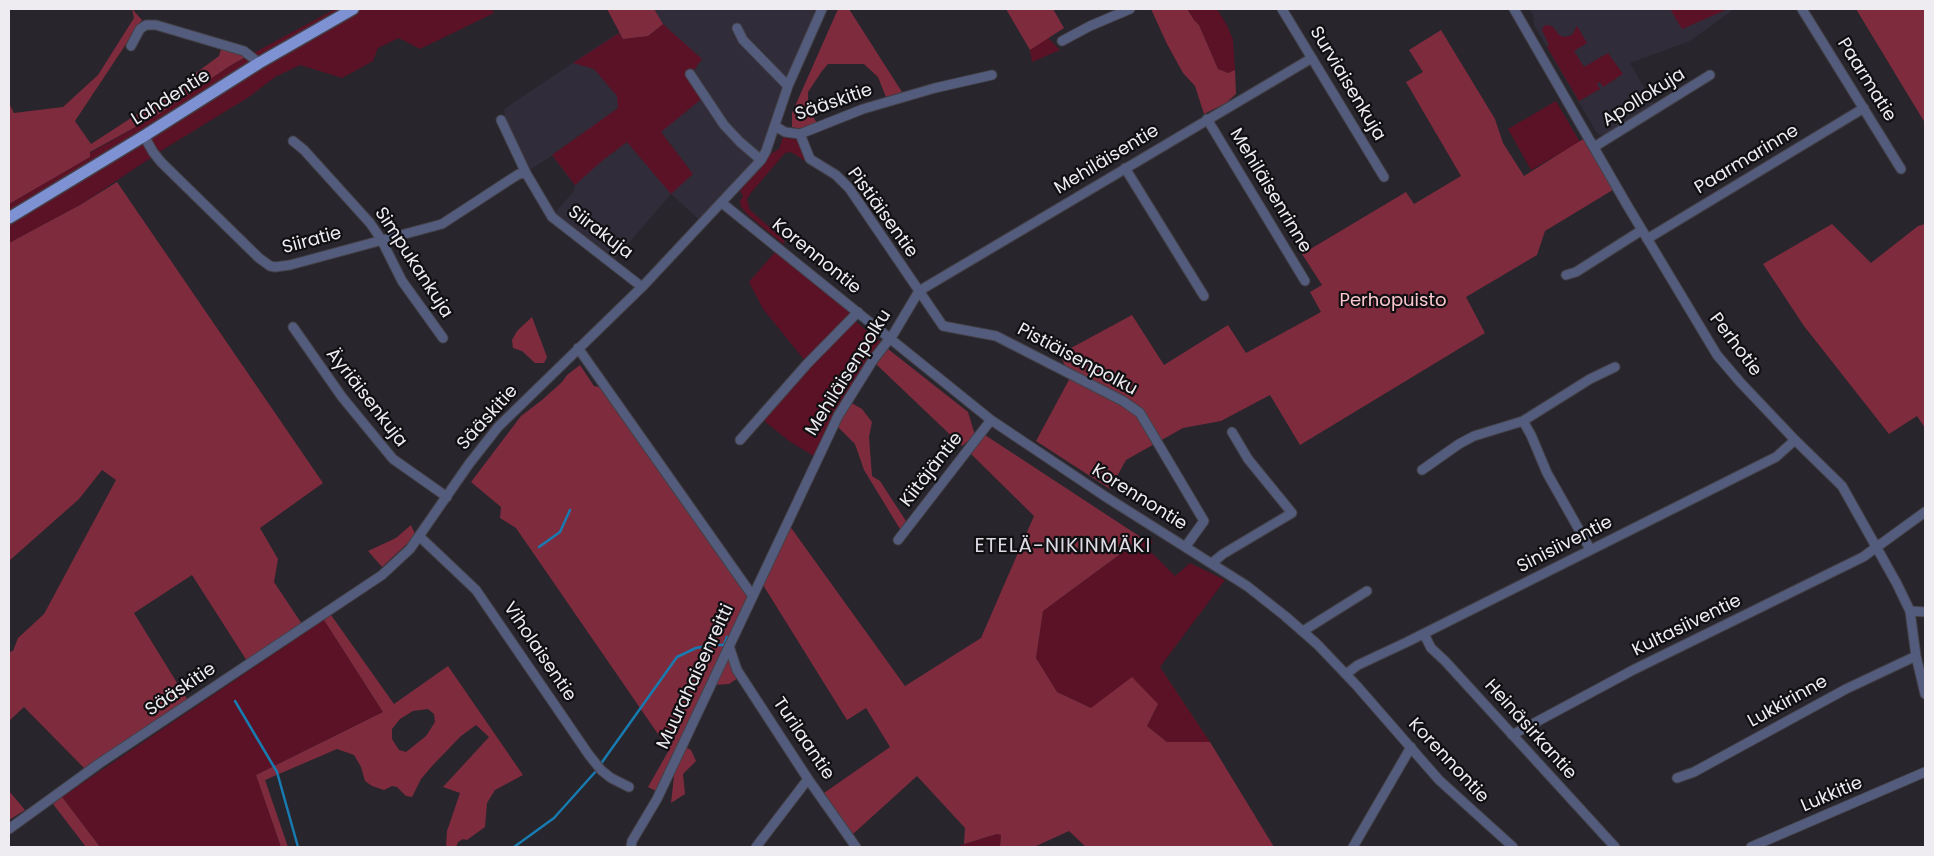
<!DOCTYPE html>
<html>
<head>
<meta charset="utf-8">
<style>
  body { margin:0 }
  #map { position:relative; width:1934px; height:856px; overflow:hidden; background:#28252c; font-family:Poppins,sans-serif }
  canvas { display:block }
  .frame { position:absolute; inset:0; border:10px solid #eeecf1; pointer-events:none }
</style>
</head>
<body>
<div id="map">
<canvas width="1934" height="856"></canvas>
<div class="frame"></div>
</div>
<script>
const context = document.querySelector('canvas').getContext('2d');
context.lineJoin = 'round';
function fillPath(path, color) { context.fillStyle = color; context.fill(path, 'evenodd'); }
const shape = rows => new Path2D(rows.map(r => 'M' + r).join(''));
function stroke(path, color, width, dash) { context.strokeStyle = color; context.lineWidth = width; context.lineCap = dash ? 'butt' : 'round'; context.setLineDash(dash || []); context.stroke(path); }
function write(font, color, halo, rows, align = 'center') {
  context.font = font + ' Poppins,sans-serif'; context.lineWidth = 4.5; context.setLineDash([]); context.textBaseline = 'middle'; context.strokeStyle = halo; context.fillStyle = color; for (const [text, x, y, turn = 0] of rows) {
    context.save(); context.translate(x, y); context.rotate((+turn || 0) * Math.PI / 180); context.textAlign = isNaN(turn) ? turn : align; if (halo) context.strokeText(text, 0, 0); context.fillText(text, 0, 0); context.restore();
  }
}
fillPath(shape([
  [654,9,822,9,766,151,703,223,671,194,615,259,553,215,573,192,575,185,552,156,527,171,506,125,504,109],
  [1529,9,1734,9,1690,41,1630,63,1654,105,1605,135,1601,135,1597,133,1534,25,1533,15]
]), '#312c39');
fillPath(shape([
  [335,9,491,9,494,13,420,49,399,38,378,48,373,61,342,78,300,65,275,77,249,97,164,149,80,205,9,243,9,204,90,157,90,153,159,114,228,67],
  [1187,9,1217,9,1227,25,1233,40,1235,70,1228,73,1218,69,1199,25,1194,20],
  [1670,9,1728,9,1682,29],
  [663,24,702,59,691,74,705,96,661,132,693,174,671,194,627,142,603,160,575,185,552,155,618,108,617,96,594,69,573,63,619,33,623,39,648,36],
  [1548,25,1553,27,1559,35,1564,37,1572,35,1577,26,1587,43,1574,51,1584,67,1608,53,1623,74,1603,87,1600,82,1597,84,1600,89,1579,101,1547,47,1549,45,1542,30,1544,26],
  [1048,38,1060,50,1032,62,1030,50],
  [1556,101,1580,142,1531,170,1508,129],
  [783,137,802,141,810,159,808,163,791,152,785,153,750,194,747,199,750,210,785,241,783,244,747,214,741,207,740,201,743,196,740,191,772,153,779,149],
  [775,252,850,311,850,317,881,342,817,458,789,441,763,420,806,362,763,309,749,282],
  [1146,537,1153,541,1148,549,1175,576,1190,563,1225,580,1160,667,1210,742,1167,742,1147,726,1158,704,1091,708,1057,692,1036,658,1043,611,1142,538],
  [324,620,383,712,256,775,281,847,100,847,62,797],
  [997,834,1001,835,1000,847,955,847]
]), '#5b1226');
fillPath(shape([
  [132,9,142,20,75,121,91,144,162,98,219,56,222,46,249,55,228,67,159,114,90,152,90,157,9,204,9,103,14,113,63,107,98,75,134,18],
  [607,9,654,9,663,24,648,36,623,39],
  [838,9,849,9,902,92,886,97,878,77,864,64,828,64,822,71,808,92,808,109,817,123,802,129,792,127,792,113],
  [1006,9,1053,9,1064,28,1030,50],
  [1151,9,1187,9,1194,20,1199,25,1218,69,1228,73,1235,70,1236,94,1226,103,1204,114,1195,86,1183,73,1167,44],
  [1856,9,1925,9,1925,123],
  [1441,30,1495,119,1503,143,1524,176,1588,136,1616,188,1545,231,1537,255,1466,297,1485,333,1300,445,1270,395,1221,421,1183,428,1126,460,1110,489,1036,441,1070,378,1060,354,1132,315,1164,365,1228,325,1246,353,1321,312,1310,292,1322,285,1302,254,1406,192,1414,204,1461,176,1406,82,1423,72,1409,50],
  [117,182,323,483,260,528,278,559,274,582,302,624,247,661,192,575,134,613,187,699,85,769,24,707,9,721,9,652,13,651,18,638,44,614,116,480,102,470,79,499,9,561,9,243,80,205],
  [1832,224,1871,263,1918,226,1925,224,1925,428,1917,416,1889,434,1804,326,1763,264],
  [532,317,547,357,544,363,535,363,522,351,513,348,512,340,517,331],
  [883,345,968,412,975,435,962,446,877,365,873,360],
  [580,365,594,386,603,388,748,595,680,744,691,750,696,761,683,774,685,794,671,803,674,776,665,780,658,792,648,787,669,750,516,528,500,518,501,507,471,482,521,416,542,400,562,382,567,375],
  [848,401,862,409,872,422,869,437,872,476,880,481,906,521,900,529,864,470,855,444,834,423],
  [985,435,1142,538,1043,611,1036,658,1057,692,1091,708,1132,677,1158,704,1147,726,1167,742,1210,742,1274,847,1086,847,1069,831,1034,847,1000,847,1001,835,997,834,964,844,965,828,917,776,853,834,824,793,890,747,866,708,847,720,763,585,789,525,905,686,981,638,1034,516,971,454],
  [411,525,415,534,412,539,382,567,368,551,396,538],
  [331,615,394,704,448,666,523,775,495,790,487,803,485,827,467,840,463,839,458,842,456,847,446,847,447,831,460,793,443,787,489,737,476,725,461,736,433,765,421,779,412,797,406,796,397,787,392,786,384,790,372,786,365,781,361,767,354,755,337,749,265,780,288,847,281,847,256,775,383,712,324,620],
  [428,709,434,714,435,722,426,736,406,752,399,750,392,739,392,729,400,719,413,711],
  [727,656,732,658,741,676,729,684,713,685],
  [9,791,25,810,9,820],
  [62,797,100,847,86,847,53,804]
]), '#7f2b3e');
stroke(shape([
  [539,547,560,532,570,510],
  [235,701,277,772,298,847],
  [600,765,677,657,696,648,713,645,724,645,727,637],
  [514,847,554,818,597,770]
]), '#187bb0', 2.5);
const minor = shape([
  [1282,9,1384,177],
  [1514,9,1627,205,1717,355,1740,382,1795,440,1842,486,1897,584,1910,611,1916,656,1925,694],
  [1802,9,1901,169],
  [737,28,743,40,788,86],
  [1062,41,1090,26,1130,9],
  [131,46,140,29,146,25,156,25,244,51,259,63],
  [690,74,724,125,740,142,761,160],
  [1207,119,1305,281],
  [501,120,526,173,552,217,642,287],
  [775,126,785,132,800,134,863,109,935,88,992,75],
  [800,134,810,159,836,175,849,188,943,326,996,336,1123,401,1140,413,1204,521,1186,546],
  [144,136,153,152,161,162,259,258,270,266,275,267,290,265,442,224,511,179,519,174,526,173],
  [293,141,304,150,370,223,381,239,402,281,443,338],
  [1594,147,1710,75],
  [1125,168,1204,296],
  [722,203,991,420,1106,497,1247,586,1285,616,1317,644,1357,686,1439,780,1513,847],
  [1647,239,1864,108],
  [1566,275,1576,272,1642,230],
  [293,327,342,397,393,459,447,497],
  [578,348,752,595],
  [1523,421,1531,435,1547,473,1590,549],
  [740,440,807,364,858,312],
  [1422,470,1459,444,1474,436,1523,421,1590,379,1615,367],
  [419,536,476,590,589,755,601,770,611,778,629,787],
  [898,540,991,420],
  [1212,563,1223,554,1292,513,1248,459,1232,432],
  [1910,611,1925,612],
  [1303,631,1367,591],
  [1424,634,1431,648,1445,661,1615,847],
  [729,646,737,670,808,779,856,847],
  [1346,674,1358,665,1407,642,1776,457,1795,440],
  [1512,735,1633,670,1863,557,1925,512],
  [1677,778,1694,772,1846,689,1916,656],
  [9,829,100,763,382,575,410,549,469,464,498,427,644,285,761,160,766,151,788,86,822,9],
  [631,847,632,841,657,799,838,416,873,360,894,333,919,291,1312,58],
  [756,847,808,779],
  [1353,847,1411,747],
  [1751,847,1925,772]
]);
const major = shape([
  [9,218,144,136,259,63,353,9]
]);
stroke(minor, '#444148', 11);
stroke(major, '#444148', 14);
stroke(minor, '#535c7c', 9);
stroke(major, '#7e91d2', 11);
write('18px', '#eeecf1', '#100f12', [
  ["Paarmatie",1866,80,58],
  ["Surviaisenkuja",1347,84,59],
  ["Lahdentie",171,98,-32],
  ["Apollokuja",1644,98,-32],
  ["Sääskitie",834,103,-19],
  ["Mehiläisentie",1107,160,-31],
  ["Paarmarinne",1747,160,-31],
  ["Mehiläisenrinne",1270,191,59],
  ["Pistiäisentie",882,213,54],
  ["Siirakuja",600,233,37],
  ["Siiratie",312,241,-15],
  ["Korennontie",816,257,39],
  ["Simpukankuja",413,263,57],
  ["Perhotie",1735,345,53],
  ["Pistiäisenpolku",1077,360,28],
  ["Mehiläisenpolku",849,373,-58],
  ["Äyriäisenkuja",366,398,52],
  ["Sääskitie",488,418,-48],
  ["Kiitäjäntie",932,470,-52],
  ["Korennontie",1139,498,32],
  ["Sinisiiventie",1565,545,-27],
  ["Kultasiiventie",1687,626,-26],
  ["Viholaisentie",539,652,56],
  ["Muurahaisenreitti",696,677,-65],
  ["Sääskitie",181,690,-34],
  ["Lukkirinne",1788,702,-29],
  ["Heinäsirkantie",1530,730,48],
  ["Turilaantie",803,739,56],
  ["Korennontie",1448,761,47],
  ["Lukkitie",1832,795,-23]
]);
write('18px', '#fac7ce', '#100f12', [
  ["Perhopuisto",1393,301]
]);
context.letterSpacing = '1px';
write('20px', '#dedbe4', '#100f12', [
  ["ETELÄ-NIKINMÄKI",1063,547]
]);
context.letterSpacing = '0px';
</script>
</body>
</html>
